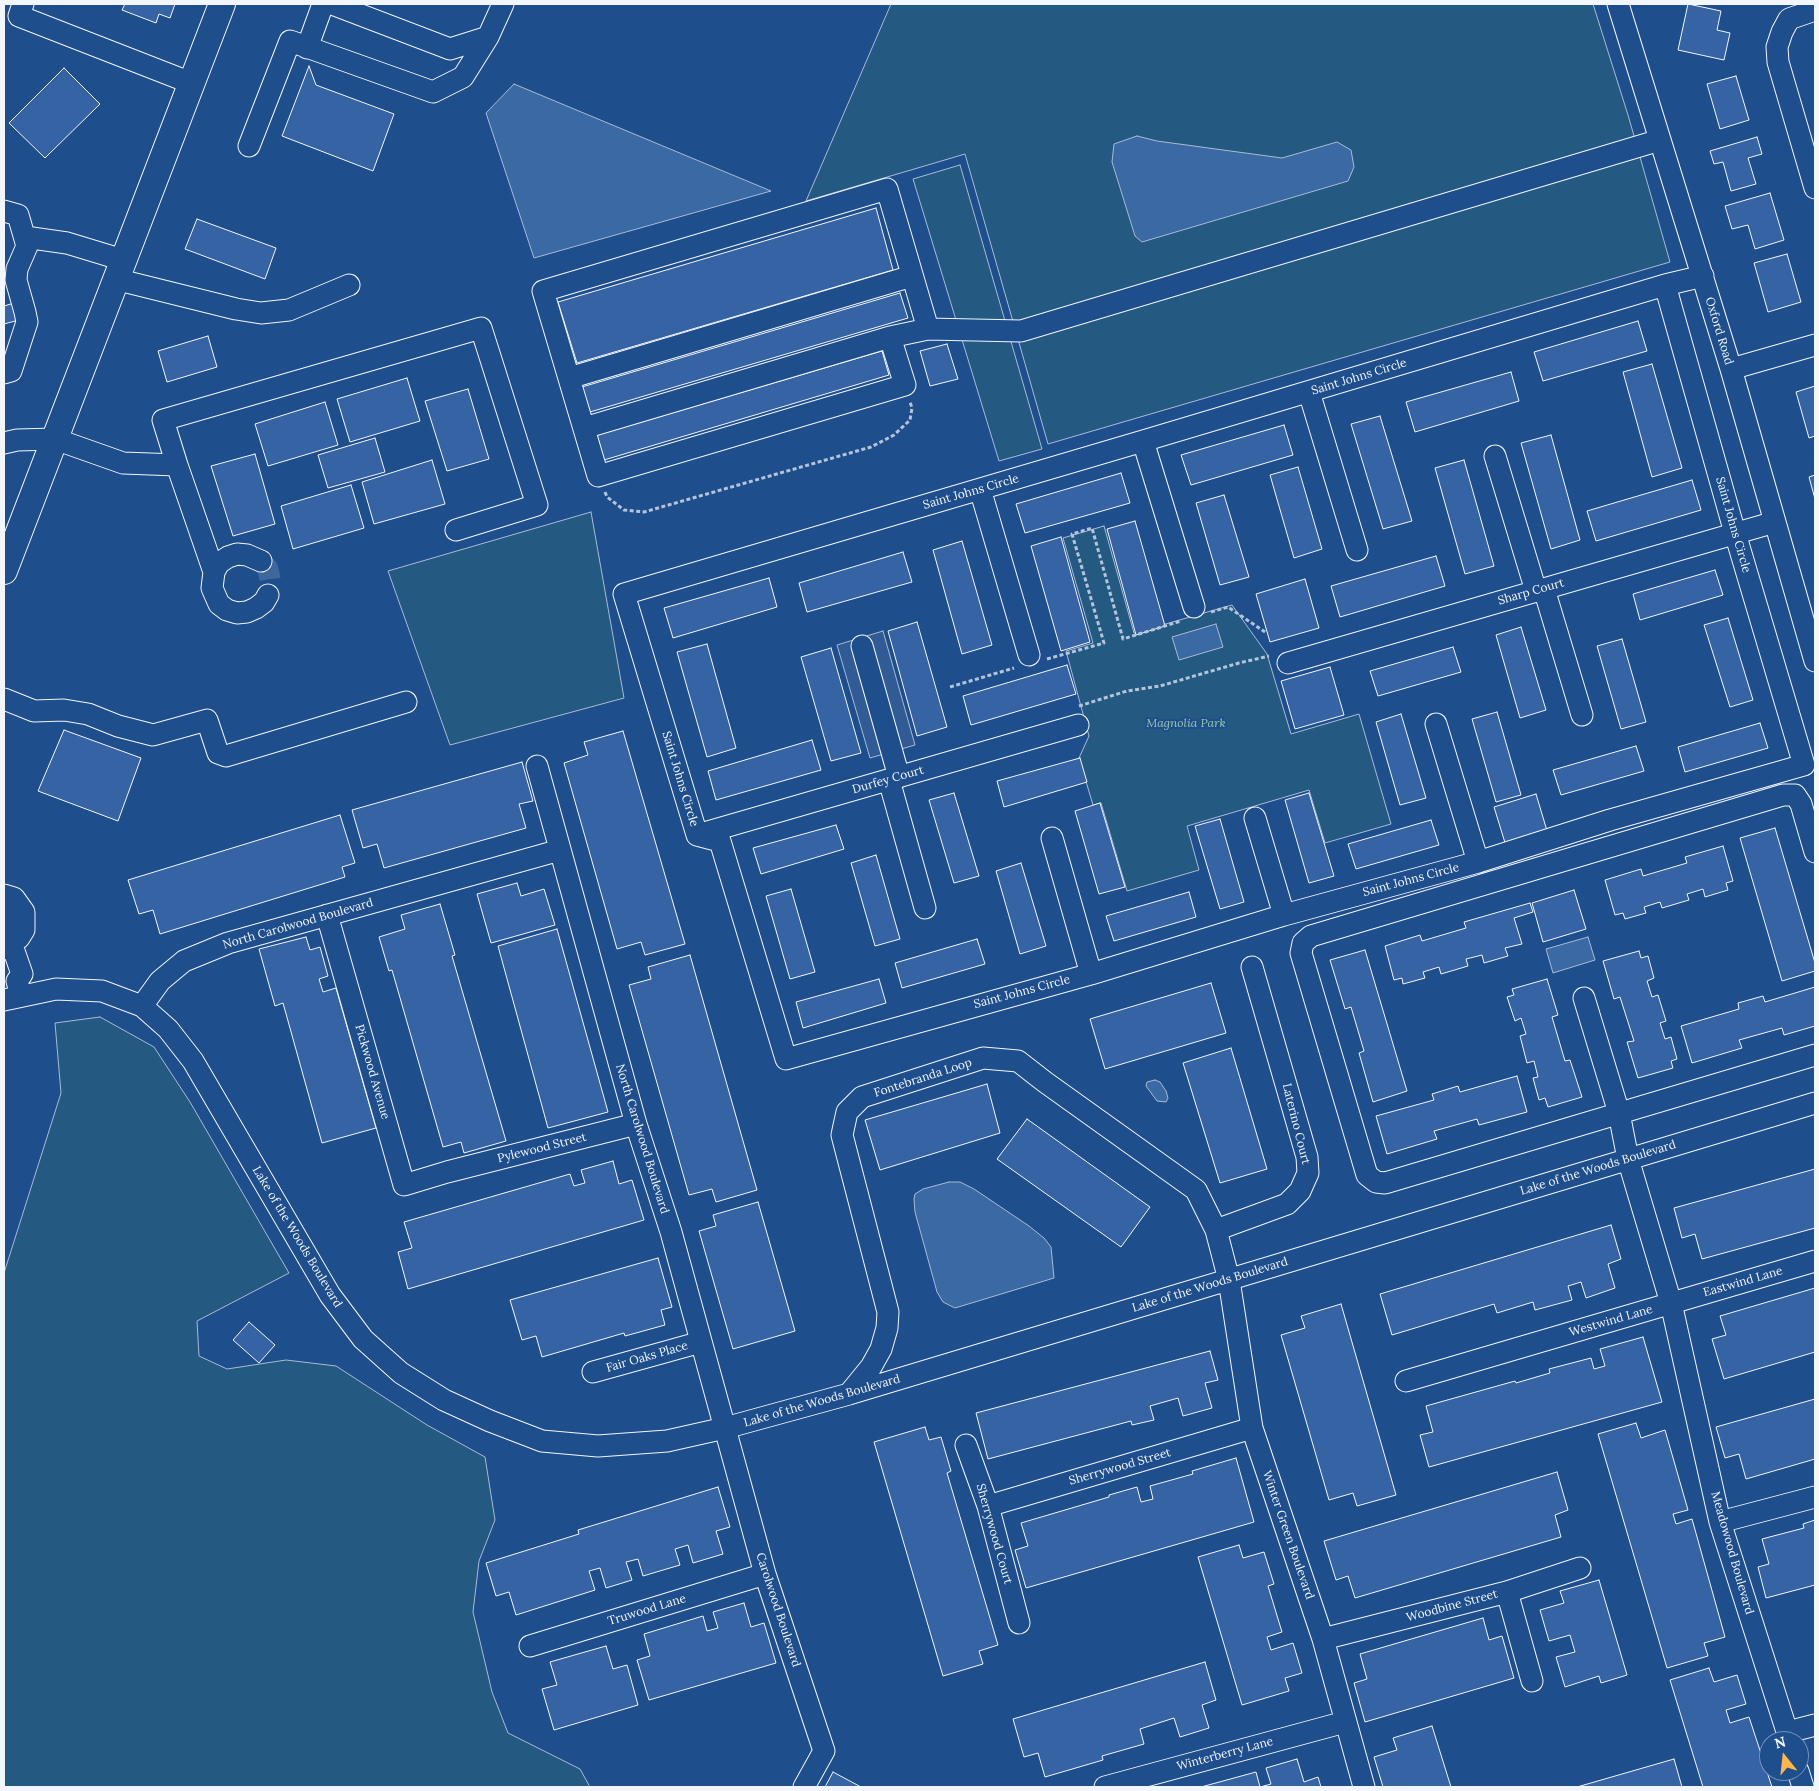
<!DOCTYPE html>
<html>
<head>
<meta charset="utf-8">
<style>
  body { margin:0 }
  #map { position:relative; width:1819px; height:1791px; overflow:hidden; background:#1f4e8c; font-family:Lora,serif }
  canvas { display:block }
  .frame { position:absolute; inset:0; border:5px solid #f2f6ff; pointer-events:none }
  .north { position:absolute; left:1759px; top:1731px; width:50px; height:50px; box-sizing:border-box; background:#1f4e8c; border:1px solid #7391ba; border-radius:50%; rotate:344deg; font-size:14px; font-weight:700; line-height:20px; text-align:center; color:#f2f6ff }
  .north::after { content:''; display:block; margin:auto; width:18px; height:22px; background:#ffb74d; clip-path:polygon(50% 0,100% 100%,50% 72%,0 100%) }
</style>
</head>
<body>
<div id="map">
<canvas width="1819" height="1791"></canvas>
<div class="frame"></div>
<div class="north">N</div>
</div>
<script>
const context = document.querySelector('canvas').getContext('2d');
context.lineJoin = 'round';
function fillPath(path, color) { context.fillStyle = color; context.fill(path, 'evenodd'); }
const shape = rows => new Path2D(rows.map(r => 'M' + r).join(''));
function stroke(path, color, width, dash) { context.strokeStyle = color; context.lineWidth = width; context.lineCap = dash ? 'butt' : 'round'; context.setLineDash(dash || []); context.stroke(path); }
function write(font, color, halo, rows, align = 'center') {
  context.font = font + ' Lora,serif'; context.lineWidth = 4; context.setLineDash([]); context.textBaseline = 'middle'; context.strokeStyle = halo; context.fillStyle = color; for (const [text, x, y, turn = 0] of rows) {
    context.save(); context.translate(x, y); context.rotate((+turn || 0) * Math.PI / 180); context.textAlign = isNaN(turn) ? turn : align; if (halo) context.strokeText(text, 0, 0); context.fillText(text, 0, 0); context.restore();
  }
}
const green = shape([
  [891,4,1593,4,1628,115,1670,262,1048,444,965,154,806,201,891,4],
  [960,165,1042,449,999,461,913,179,960,165],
  [591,512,624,698,450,745,388,571,591,512],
  [1104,526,1134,633,1232,605,1267,654,1291,734,1359,714,1391,824,1325,843,1309,790,1187,826,1199,870,1127,891,1101,803,1093,805,1079,758,1089,736,1066,651,1093,643,1063,538,1104,526],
  [100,1017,154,1047,190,1102,289,1273,197,1321,199,1356,227,1369,286,1360,336,1366,427,1425,485,1457,495,1520,479,1561,473,1612,492,1692,508,1733,580,1769,590,1787,4,1787,4,1273,61,1093,55,1023,100,1017]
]);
fillPath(green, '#245a82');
stroke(green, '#a8bbd7', 1);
const parking = shape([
  [883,631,915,745,870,758,837,645,883,631]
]);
fillPath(parking, '#305b95');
stroke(parking, '#a8bbd7', 1);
const water = shape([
  [514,84,771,191,534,258,486,113,514,84],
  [1137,136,1157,141,1282,158,1337,142,1351,150,1354,167,1348,181,1142,242,1135,236,1112,162,1114,144,1137,136],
  [1216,624,1223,647,1179,660,1172,637,1216,624],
  [1588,937,1595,960,1553,973,1546,949,1588,937],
  [1155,1080,1160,1082,1166,1091,1168,1098,1166,1102,1157,1101,1146,1086,1147,1082,1155,1080],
  [949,1182,960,1182,974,1189,1029,1226,1044,1238,1051,1247,1054,1278,955,1308,943,1302,937,1292,915,1212,914,1199,915,1194,923,1189,949,1182]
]);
fillPath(water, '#3b69a3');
stroke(water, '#a8bbd7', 1);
const building = shape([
  [125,4,175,4,170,18,159,14,156,23,122,10,125,4],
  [1688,4,1721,11,1717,30,1730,33,1724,60,1678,50,1688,4],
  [309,66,316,85,394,114,373,171,282,136,309,66],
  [64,68,100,104,45,158,9,123,64,68],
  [1736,76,1749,120,1720,129,1707,84,1736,76],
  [1757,137,1762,154,1748,158,1756,184,1731,191,1723,162,1714,164,1710,151,1757,137],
  [1770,193,1784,240,1755,249,1748,225,1732,229,1725,206,1770,193],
  [876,208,893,270,577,363,558,302,876,208],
  [197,219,276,248,265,279,185,249,197,219],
  [1787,254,1801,302,1768,312,1754,263,1787,254],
  [900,293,908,318,590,412,582,387,900,293],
  [14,303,19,320,4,324,4,306,14,303],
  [1638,321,1647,351,1543,381,1534,352,1638,321],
  [208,336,217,367,167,382,158,351,208,336],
  [947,344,958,379,930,386,920,351,947,344],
  [882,351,889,375,604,460,597,435,882,351],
  [1652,364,1682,468,1652,477,1623,372,1652,364],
  [1511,372,1519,401,1415,432,1406,402,1511,372],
  [407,378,420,421,350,442,337,399,407,378],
  [1815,386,1815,436,1809,438,1796,392,1815,386],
  [468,389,489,459,447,471,425,401,468,389],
  [325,402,338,445,268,466,255,424,325,402],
  [1380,416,1412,521,1383,529,1351,424,1380,416],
  [1284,425,1293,455,1191,485,1181,455,1284,425],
  [1551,435,1580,540,1551,549,1521,443,1551,435],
  [375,438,385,472,328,488,318,455,375,438],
  [255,454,275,524,233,536,211,466,255,454],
  [432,460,445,504,374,524,362,482,432,460],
  [1464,460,1494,566,1465,574,1435,468,1464,460],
  [1298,467,1322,549,1294,558,1270,475,1298,467],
  [1121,473,1130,503,1025,533,1016,504,1121,473],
  [1815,475,1815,499,1809,477,1815,475],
  [1692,480,1701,510,1596,541,1587,511,1692,480],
  [351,485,364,528,293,549,281,506,351,485],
  [1224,495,1249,577,1220,585,1196,503,1224,495],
  [1135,521,1165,626,1136,635,1107,529,1135,521],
  [1061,537,1090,642,1061,651,1031,546,1061,537],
  [962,541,992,645,962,654,933,550,962,541],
  [903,552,912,582,807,612,799,583,903,552],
  [1436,556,1445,586,1340,617,1331,586,1436,556],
  [1715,570,1723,595,1640,620,1633,594,1715,570],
  [769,578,777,607,673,638,664,608,769,578],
  [1305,579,1319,628,1270,642,1256,594,1305,579],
  [1728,618,1753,700,1730,707,1704,625,1728,618],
  [917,622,947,727,917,736,888,631,917,622],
  [1521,627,1546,710,1520,718,1496,635,1521,627],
  [1622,639,1646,722,1621,729,1597,646,1622,639],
  [707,644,736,748,707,757,677,652,707,644],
  [1453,647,1461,672,1378,696,1370,671,1453,647],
  [831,648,861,753,831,761,801,657,831,648],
  [1067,665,1076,694,971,725,963,696,1067,665],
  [1330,667,1344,715,1295,729,1281,681,1330,667],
  [1497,712,1521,795,1496,802,1472,719,1497,712],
  [1401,714,1426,798,1400,805,1376,722,1401,714],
  [1760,723,1768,748,1685,772,1678,747,1760,723],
  [64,730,141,758,118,821,38,791,64,730],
  [623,731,685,944,645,955,641,942,617,949,564,763,588,755,584,742,623,731],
  [812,740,821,770,716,800,708,771,812,740],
  [1636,746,1644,771,1561,795,1553,770,1636,746],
  [1080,758,1087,782,1004,807,997,781,1080,758],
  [522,762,533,801,519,804,526,828,384,868,377,844,363,848,352,810,522,762],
  [954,793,979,876,954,883,929,800,954,793],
  [1309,793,1334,876,1309,883,1285,800,1309,793],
  [1536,794,1548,834,1506,846,1494,807,1536,794],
  [1100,803,1125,887,1099,894,1075,811,1100,803],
  [340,815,355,863,342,867,345,877,160,934,153,910,139,914,128,880,340,815],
  [1220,819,1244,902,1220,909,1195,826,1220,819],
  [1431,820,1439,845,1356,869,1348,844,1431,820],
  [836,825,844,849,761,874,753,848,836,825],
  [1775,828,1815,963,1815,971,1782,981,1740,838,1775,828],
  [1723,846,1733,881,1726,883,1728,890,1705,897,1703,889,1687,894,1689,900,1662,908,1660,902,1644,907,1646,913,1625,919,1623,913,1615,915,1605,880,1641,869,1643,876,1687,863,1685,857,1723,846],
  [876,855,900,939,875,946,851,863,876,855],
  [1021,863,1046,946,1020,954,996,871,1021,863],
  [517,883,521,896,544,889,555,925,491,943,477,894,517,883],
  [791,889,815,972,790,979,766,896,791,889],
  [1574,890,1586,929,1543,942,1532,903,1574,890],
  [1189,892,1196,917,1114,941,1106,916,1189,892],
  [1530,903,1533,912,1514,918,1522,944,1505,948,1508,956,1484,963,1482,955,1466,959,1468,966,1441,974,1439,967,1423,972,1425,978,1403,984,1402,978,1394,980,1385,946,1420,935,1422,941,1466,928,1464,922,1530,903],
  [440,904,455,955,452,956,506,1141,464,1153,461,1142,443,1147,392,970,389,971,379,937,405,929,401,915,440,904],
  [557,929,608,1112,548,1128,498,946,557,929],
  [306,937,310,950,320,947,328,976,319,979,323,992,336,988,376,1128,322,1143,283,1003,275,1006,259,949,306,937],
  [977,939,985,964,902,988,895,963,977,939],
  [1365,950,1407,1091,1373,1102,1359,1053,1364,1051,1351,1007,1345,1009,1330,960,1365,950],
  [1639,951,1641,958,1648,956,1654,978,1647,981,1652,997,1658,995,1666,1021,1660,1023,1665,1039,1671,1037,1677,1059,1671,1061,1673,1068,1638,1078,1627,1042,1634,1041,1620,997,1614,999,1603,961,1639,951],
  [690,955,757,1190,716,1202,712,1189,689,1195,629,985,651,979,648,967,690,955],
  [879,979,886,1003,803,1028,796,1002,879,979],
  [1547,979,1558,1015,1552,1017,1565,1061,1570,1060,1582,1097,1548,1107,1545,1098,1539,1100,1533,1078,1538,1077,1534,1061,1527,1063,1520,1036,1526,1034,1521,1018,1515,1021,1507,997,1514,995,1512,989,1547,979],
  [1211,983,1226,1033,1105,1069,1090,1019,1211,983],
  [1815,987,1815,1026,1784,1035,1782,1028,1739,1040,1742,1048,1692,1063,1681,1026,1739,1009,1738,1003,1763,996,1765,1002,1815,987],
  [1231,1048,1267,1169,1220,1183,1183,1063,1231,1048],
  [1517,1076,1527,1112,1479,1125,1477,1119,1434,1131,1437,1139,1387,1154,1376,1116,1434,1100,1432,1094,1458,1086,1460,1092,1517,1076],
  [987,1084,1000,1133,880,1170,865,1120,987,1084],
  [1027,1119,1150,1207,1121,1247,997,1159,1027,1119],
  [613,1161,619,1184,632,1180,644,1220,408,1289,398,1252,412,1248,404,1222,570,1174,574,1186,585,1183,581,1170,613,1161],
  [1815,1169,1815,1228,1702,1259,1695,1234,1682,1238,1674,1208,1815,1169],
  [758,1202,795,1331,733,1349,699,1231,716,1226,713,1215,758,1202],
  [1611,1225,1621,1259,1608,1264,1615,1288,1586,1298,1581,1282,1568,1286,1572,1300,1535,1310,1533,1302,1497,1313,1494,1304,1392,1335,1380,1294,1611,1225],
  [658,1258,672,1307,661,1310,665,1325,625,1336,624,1333,542,1357,536,1336,522,1340,510,1300,658,1258],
  [1815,1288,1815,1352,1724,1379,1712,1339,1726,1335,1720,1316,1815,1288],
  [1341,1304,1396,1495,1357,1506,1353,1493,1329,1500,1281,1335,1305,1328,1301,1316,1341,1304],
  [249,1322,275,1345,259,1363,233,1340,249,1322],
  [1643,1337,1662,1402,1429,1467,1420,1435,1433,1432,1426,1406,1515,1381,1516,1383,1550,1373,1549,1369,1591,1358,1594,1369,1605,1366,1600,1349,1643,1337],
  [1210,1351,1218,1380,1205,1383,1212,1408,1183,1416,1178,1398,1150,1406,1154,1420,1132,1425,1131,1421,988,1459,976,1413,1210,1351],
  [1815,1399,1815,1459,1746,1479,1739,1454,1725,1458,1716,1427,1815,1399],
  [1636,1423,1641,1438,1665,1430,1688,1510,1673,1514,1676,1524,1692,1519,1725,1637,1704,1643,1708,1656,1667,1668,1598,1434,1636,1423],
  [925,1427,929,1440,941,1437,951,1471,947,1473,998,1645,979,1651,983,1664,943,1676,874,1442,925,1427],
  [1236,1458,1254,1522,1026,1588,1015,1550,1028,1546,1021,1523,1109,1497,1109,1495,1137,1487,1141,1502,1153,1499,1150,1486,1193,1474,1192,1471,1236,1458],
  [1557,1472,1568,1510,1555,1515,1561,1537,1355,1598,1348,1576,1336,1580,1324,1541,1557,1472],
  [718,1487,730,1527,716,1531,723,1554,693,1563,688,1545,675,1549,680,1565,643,1576,638,1559,626,1562,632,1580,606,1588,600,1568,589,1571,595,1590,516,1615,509,1592,496,1596,486,1563,579,1534,578,1530,718,1487],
  [1815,1520,1815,1585,1766,1598,1758,1567,1769,1564,1762,1539,1804,1528,1803,1524,1815,1520],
  [1239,1545,1243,1558,1264,1552,1274,1584,1268,1586,1282,1632,1267,1637,1271,1650,1293,1643,1302,1673,1285,1678,1289,1691,1242,1705,1198,1557,1239,1545],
  [1599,1580,1627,1675,1601,1683,1599,1676,1565,1687,1556,1657,1575,1652,1570,1635,1549,1641,1540,1610,1564,1603,1560,1591,1599,1580],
  [744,1603,751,1627,764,1623,776,1663,649,1700,637,1660,650,1656,644,1634,703,1616,707,1631,718,1628,713,1612,744,1603],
  [1483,1618,1489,1640,1502,1636,1514,1678,1365,1722,1354,1683,1367,1679,1360,1654,1483,1618],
  [606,1646,613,1669,627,1665,638,1705,554,1730,542,1689,557,1685,550,1662,606,1646],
  [1205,1662,1216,1700,1202,1705,1209,1728,1180,1737,1174,1718,1140,1729,1144,1744,1102,1756,1103,1760,1045,1777,1038,1753,1024,1757,1013,1719,1205,1662],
  [1709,1668,1714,1682,1737,1675,1746,1704,1726,1710,1730,1723,1749,1717,1772,1787,1703,1787,1670,1680,1709,1668],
  [1432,1726,1451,1787,1383,1787,1374,1757,1397,1750,1393,1738,1432,1726],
  [1297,1759,1304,1782,1318,1777,1321,1787,1201,1787,1256,1772,1260,1787,1271,1784,1266,1768,1297,1759],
  [1674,1759,1682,1787,1577,1787,1674,1759],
  [833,1772,861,1787,825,1787,833,1772]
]);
fillPath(building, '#3563a3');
stroke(building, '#f2f6ff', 1);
stroke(shape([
  [261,561,268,569,270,579,271,588,268,595]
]), '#3f679d', 21, [21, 11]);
const minor = shape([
  [23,4,19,16,191,83],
  [332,4,450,49,488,37,503,4],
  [1618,4,1731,369,1815,661],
  [1815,10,1789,19,1782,32,1777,47,1778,62,1815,188],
  [307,48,323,4],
  [249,146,290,41,433,92,463,77,488,37],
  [4,211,18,215,27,246,17,269,16,280,25,312,27,322,11,371,4,373],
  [25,237,67,243,123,260],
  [115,279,236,309,261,313,289,310,349,285],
  [1665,285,1735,533,1804,765,1610,820,1478,862,1284,915,1091,974,786,1059,720,841,697,835,624,594,1143,441,1665,285],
  [1665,285,1703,276],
  [890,337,928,329],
  [1731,369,1815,345],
  [569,378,912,276],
  [1309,392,1357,550],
  [584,428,890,337,905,385,598,476,543,291,887,189,928,329,1021,331,1660,140],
  [1143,441,1194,607],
  [4,443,17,440,55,439,123,463,177,465,163,420,481,328,537,505,456,530],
  [1495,456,1536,591],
  [177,465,214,572],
  [980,489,1029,655],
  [261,561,247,555,237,554,228,557,219,563,214,572,212,588,219,604,227,610,237,613,247,612,256,608,264,602,268,595],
  [1544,589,1582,715],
  [862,646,899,777],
  [1288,663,1775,522],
  [4,699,34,711,64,710,88,714,118,726,153,735,207,720,218,753,226,756,406,702],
  [1436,724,1478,862],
  [537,766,636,1124,671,1232,765,1574,824,1751,804,1787],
  [889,780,925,908],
  [1255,818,1284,915],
  [697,835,1078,725],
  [1052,838,1091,974],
  [1815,852,1801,804,1795,795,1783,795,1311,936,1303,943,1301,953,1367,1175,1376,1182,1385,1183,1815,1055],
  [4,895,14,898,24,912,24,930,19,938,4,945],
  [4,913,6,918,4,933],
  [327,915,404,1185,447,1172,636,1124],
  [8,949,14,951,22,974,17,981,21,996],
  [1584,998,1619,1113,1628,1159,1671,1303,1720,1522,1790,1741],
  [4,1000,56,989,102,991,142,1006,168,1029,193,1061,330,1295,363,1339,401,1373,444,1400,490,1421,542,1441,598,1446,667,1441,725,1428,849,1394,1815,1103],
  [142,1006,160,981,184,961,228,943,560,850],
  [1216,1230,1287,1204,1300,1191,1308,1173,1307,1157,1252,967],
  [593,1372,701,1342],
  [1406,1381,1815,1261],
  [849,1394,871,1367,881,1349,887,1328,888,1312,842,1135,847,1112,862,1097,983,1058,1018,1061,1045,1082,1196,1190,1216,1230,1229,1280,1252,1428,1323,1639,1364,1787],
  [966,1445,988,1506,1019,1623],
  [988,1506,1252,1428],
  [1720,1522,1815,1497],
  [1507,1592,1532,1681],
  [1323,1639,1507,1592,1580,1568],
  [530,1646,765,1574],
  [1788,1732,1815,1725],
  [1798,1771,1803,1787],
  [1105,1787,1345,1722]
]);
const major = shape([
  [4,571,222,4]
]);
stroke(minor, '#f2f6ff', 23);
stroke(major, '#f2f6ff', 28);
stroke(shape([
  [605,492,607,497,624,510,644,512,871,447,894,435,910,420,912,408,910,402],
  [1211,612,1228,607,1265,632],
  [1047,659,1104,643,1072,534,1092,528,1123,639,1181,621],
  [950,687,1014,668],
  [1079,706,1127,691,1160,686,1239,663,1269,656]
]), '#b3c4dc', 3, [4, 2.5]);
stroke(minor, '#1f4e8c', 21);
stroke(major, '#1f4e8c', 26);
write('12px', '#f2f6ff', '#1f4e8c', [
  ["Oxford Road",1719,331,73],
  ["Saint Johns Circle",1359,377,-17],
  ["Saint Johns Circle",971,492,-16],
  ["Saint Johns Circle",1733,525,74],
  ["Sharp Court",1531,592,-16],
  ["Saint Johns Circle",680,779,73],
  ["Durfey Court",888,780,-16],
  ["Saint Johns Circle",1411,880,-15],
  ["North Carolwood Boulevard",298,924,-16],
  ["Saint Johns Circle",1022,992,-15],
  ["Pickwood Avenue",372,1072,74],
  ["Fontebranda Loop",923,1078,-18],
  ["Laterino Court",1296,1124,76],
  ["North Carolwood Boulevard",642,1139,73],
  ["Pylewood Street",542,1148,-14],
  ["Lake of the Woods Boulevard",1598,1168,-17],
  ["Lake of the Woods Boulevard",297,1237,59],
  ["Eastwind Lane",1743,1282,-16],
  ["Lake of the Woods Boulevard",1210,1285,-17],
  ["Westwind Lane",1611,1321,-16],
  ["Fair Oaks Place",647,1357,-16],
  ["Lake of the Woods Boulevard",822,1401,-16],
  ["Sherrywood Street",1120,1467,-16],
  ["Sherrywood Court",994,1534,74],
  ["Winter Green Boulevard",1288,1535,71],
  ["Meadowood Boulevard",1732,1553,74],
  ["Woodbine Street",1452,1606,-15],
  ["Truwood Lane",647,1610,-17],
  ["Carolwood Boulevard",778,1610,72],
  ["Winterberry Lane",1225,1754,-15]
]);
write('italic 12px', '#97c8a6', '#1f4e8c', [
  ["Magnolia Park",1186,724]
]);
</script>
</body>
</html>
